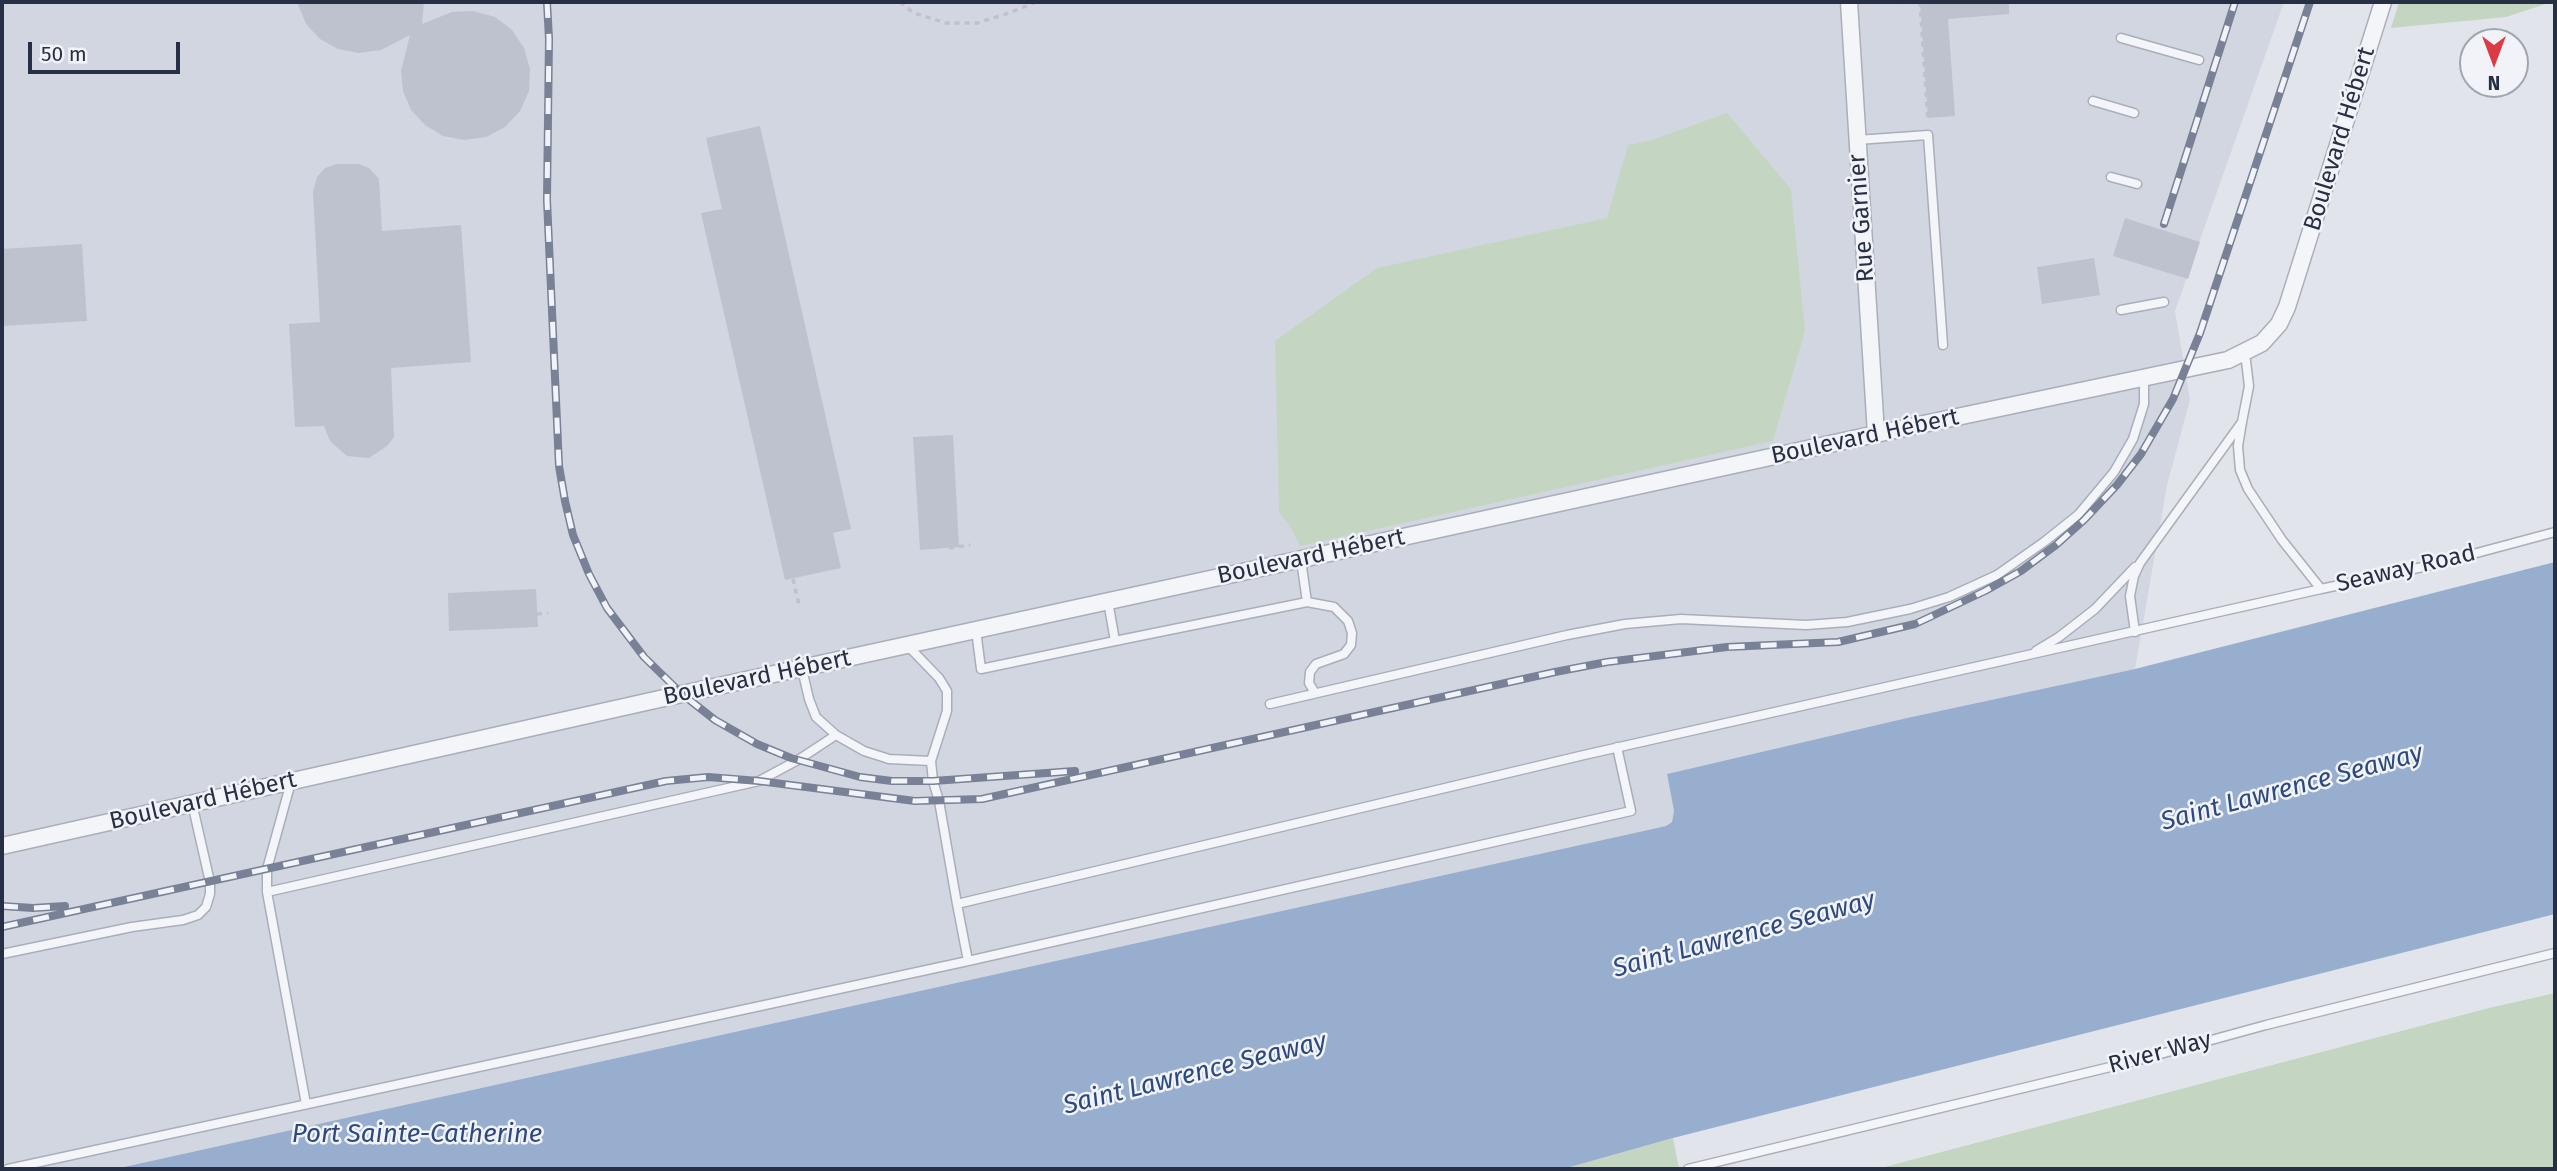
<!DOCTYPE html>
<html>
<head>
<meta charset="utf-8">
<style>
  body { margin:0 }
  #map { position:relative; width:2557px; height:1171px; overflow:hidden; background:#e1e4eb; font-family:"Fira Sans",sans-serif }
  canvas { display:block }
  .frame { position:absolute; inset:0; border:4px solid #272f44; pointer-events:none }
  .north { position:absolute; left:2459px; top:28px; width:70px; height:70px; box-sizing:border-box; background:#f1f3f8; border:2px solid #a0a5b0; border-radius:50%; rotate:180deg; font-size:19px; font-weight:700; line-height:28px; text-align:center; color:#272f44 }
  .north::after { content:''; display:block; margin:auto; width:24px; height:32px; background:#dc3a44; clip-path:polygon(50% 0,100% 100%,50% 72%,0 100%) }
  .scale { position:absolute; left:28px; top:42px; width:152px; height:32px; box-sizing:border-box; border:4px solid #272f44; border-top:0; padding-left:9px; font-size:21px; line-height:24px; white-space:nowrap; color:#272f44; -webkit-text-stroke:5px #f1f3f8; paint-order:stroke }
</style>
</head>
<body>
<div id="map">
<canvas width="2557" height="1171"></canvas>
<div class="frame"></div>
<div class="north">N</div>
<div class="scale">50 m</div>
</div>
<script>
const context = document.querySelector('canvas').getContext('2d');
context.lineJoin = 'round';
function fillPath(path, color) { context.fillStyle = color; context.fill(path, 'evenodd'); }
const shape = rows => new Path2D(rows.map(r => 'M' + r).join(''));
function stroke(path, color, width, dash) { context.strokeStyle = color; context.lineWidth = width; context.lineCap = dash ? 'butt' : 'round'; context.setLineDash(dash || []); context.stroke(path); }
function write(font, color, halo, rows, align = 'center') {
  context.font = font + ' "Fira Sans",sans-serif'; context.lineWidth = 5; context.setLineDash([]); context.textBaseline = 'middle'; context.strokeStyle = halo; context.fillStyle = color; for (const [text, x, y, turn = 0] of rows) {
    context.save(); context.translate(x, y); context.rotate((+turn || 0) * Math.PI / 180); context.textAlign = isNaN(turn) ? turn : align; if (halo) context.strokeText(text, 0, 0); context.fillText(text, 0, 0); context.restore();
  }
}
fillPath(shape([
  [2,2,2284,2,2175,311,2190,400,2167,485,2135,669,1907,718,1667,774,1674,811,1672,822,1666,826,115,1169,2,1169]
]), '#d2d6e0');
fillPath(shape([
  [2399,2,2552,2,2506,17,2391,28],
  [1727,113,1791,189,1805,331,1773,441,1300,546,1292,529,1279,512,1275,341,1377,268,1607,218,1628,145,1652,140],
  [2555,993,2555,1169,1877,1169,2489,1008],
  [1673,1138,1679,1169,1563,1169]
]), '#c4d6c1');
fillPath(shape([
  [2555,562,2555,914,1673,1138,1563,1169,115,1169,1666,826,1672,822,1674,811,1667,774,1907,718,2135,669]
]), '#98aece');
fillPath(shape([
  [297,2,424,2,422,24,452,12,473,11,495,17,512,30,524,48,530,69,529,91,520,111,505,127,486,137,464,140,443,136,425,125,411,110,403,91,401,71,410,35,381,50,359,53,338,49,320,39,306,24],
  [1920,2,2009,2,2009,14,1948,19,1955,116,1928,118],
  [760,126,851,529,833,533,841,568,785,580,701,213,722,209,706,138],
  [337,164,359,164,369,168,379,179,382,231,461,225,471,362,391,368,394,437,387,446,369,458,347,456,330,441,324,426,295,427,289,324,320,322,313,192,317,177,325,168],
  [2125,218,2200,242,2188,279,2113,256],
  [82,244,87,321,2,326,2,249],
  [2094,258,2100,295,2042,304,2037,267],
  [953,435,959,547,920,550,913,437],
  [536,589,538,627,449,631,448,593]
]), '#bdc2ce');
const lane = shape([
  [2121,38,2199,60],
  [2093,101,2134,113],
  [1857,140,1928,135,1943,345],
  [2111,177,2137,184],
  [2121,310,2164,302],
  [2242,422,2238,446,2240,470,2248,489,2282,540,2321,589,2432,565,2555,532],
  [1301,560,1307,602],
  [1108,601,1115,641,1307,602,1334,607,1348,621,1352,633,1351,645,1344,654,1316,664,1310,672,1309,683,1315,693],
  [976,630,981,669,1115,641],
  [2135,632,2130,596,2134,576,2140,563,2242,422,2249,386,2245,353],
  [908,646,939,678,947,691,947,711,931,761,933,781,939,801,957,904,1584,755,2321,589],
  [2036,651,2059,637,2095,609,2135,567],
  [802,669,809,699,816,717,836,735,864,751,889,759,931,761],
  [1270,704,1567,635,1625,624,1681,619,1806,625,1847,622,1910,609,1949,597,1997,575,2044,542,2078,515,2114,472,2133,439,2144,404,2144,378],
  [291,782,267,869,267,892,306,1104],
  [267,892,759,781,798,760,836,735],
  [957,904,968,961],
  [2,954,132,927,183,920,198,915,206,907,210,894,210,882,192,803],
  [8,1169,968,961,1631,811,1617,747],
  [1688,1169,2135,1061,2266,1025,2555,953]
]);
const street = shape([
  [1849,2,1876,434],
  [2,846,682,694,1876,434,2228,360,2262,343,2279,324,2287,307,2383,2]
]);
stroke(lane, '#a9aeb9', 11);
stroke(street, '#a9aeb9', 19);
stroke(shape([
  [900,2,914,13,946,23,977,23,1009,13,1036,2],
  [1920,2,1928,122],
  [1902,3,1904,2],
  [949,548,970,545],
  [793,579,799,605],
  [537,614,548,613]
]), '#bfc2ca', 3.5, [5, 5]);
stroke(lane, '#f4f5f9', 8);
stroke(street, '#f4f5f9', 16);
const rail = shape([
  [547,2,549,39,547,200,559,466,565,501,573,535,589,574,607,608,644,657,682,694,715,720,757,744,791,758,860,777,892,781,933,781,1075,771],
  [2164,224,2235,2],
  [2,906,33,908,65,906],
  [2,927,666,781,708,777,759,781,915,801,982,799,1555,672,1607,662,1727,647,1838,642,1915,624,1985,591,2021,571,2056,545,2084,520,2117,485,2141,454,2173,399,2200,333,2310,2]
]);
stroke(rail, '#788196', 8);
stroke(rail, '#f1f3f8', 5, [16]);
write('24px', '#272f44', '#f1f3f8', [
  ["Boulevard Hébert",2340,139,-73],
  ["Rue Garnier",1862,218,-94],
  ["Boulevard Hébert",1865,437,-12],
  ["Boulevard Hébert",1311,557,-12],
  ["Seaway Road",2406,569,-13],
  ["Boulevard Hébert",757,678,-12],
  ["Boulevard Hébert",203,801,-13],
  ["River Way",2160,1053,-15]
]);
write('italic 26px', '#2d497d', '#f1f3f8', [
  ["Saint Lawrence Seaway",2292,788,-15],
  ["Saint Lawrence Seaway",1744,935,-15],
  ["Saint Lawrence Seaway",1195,1074,-14],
  ["Port Sainte-Catherine",417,1135]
]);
</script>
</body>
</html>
